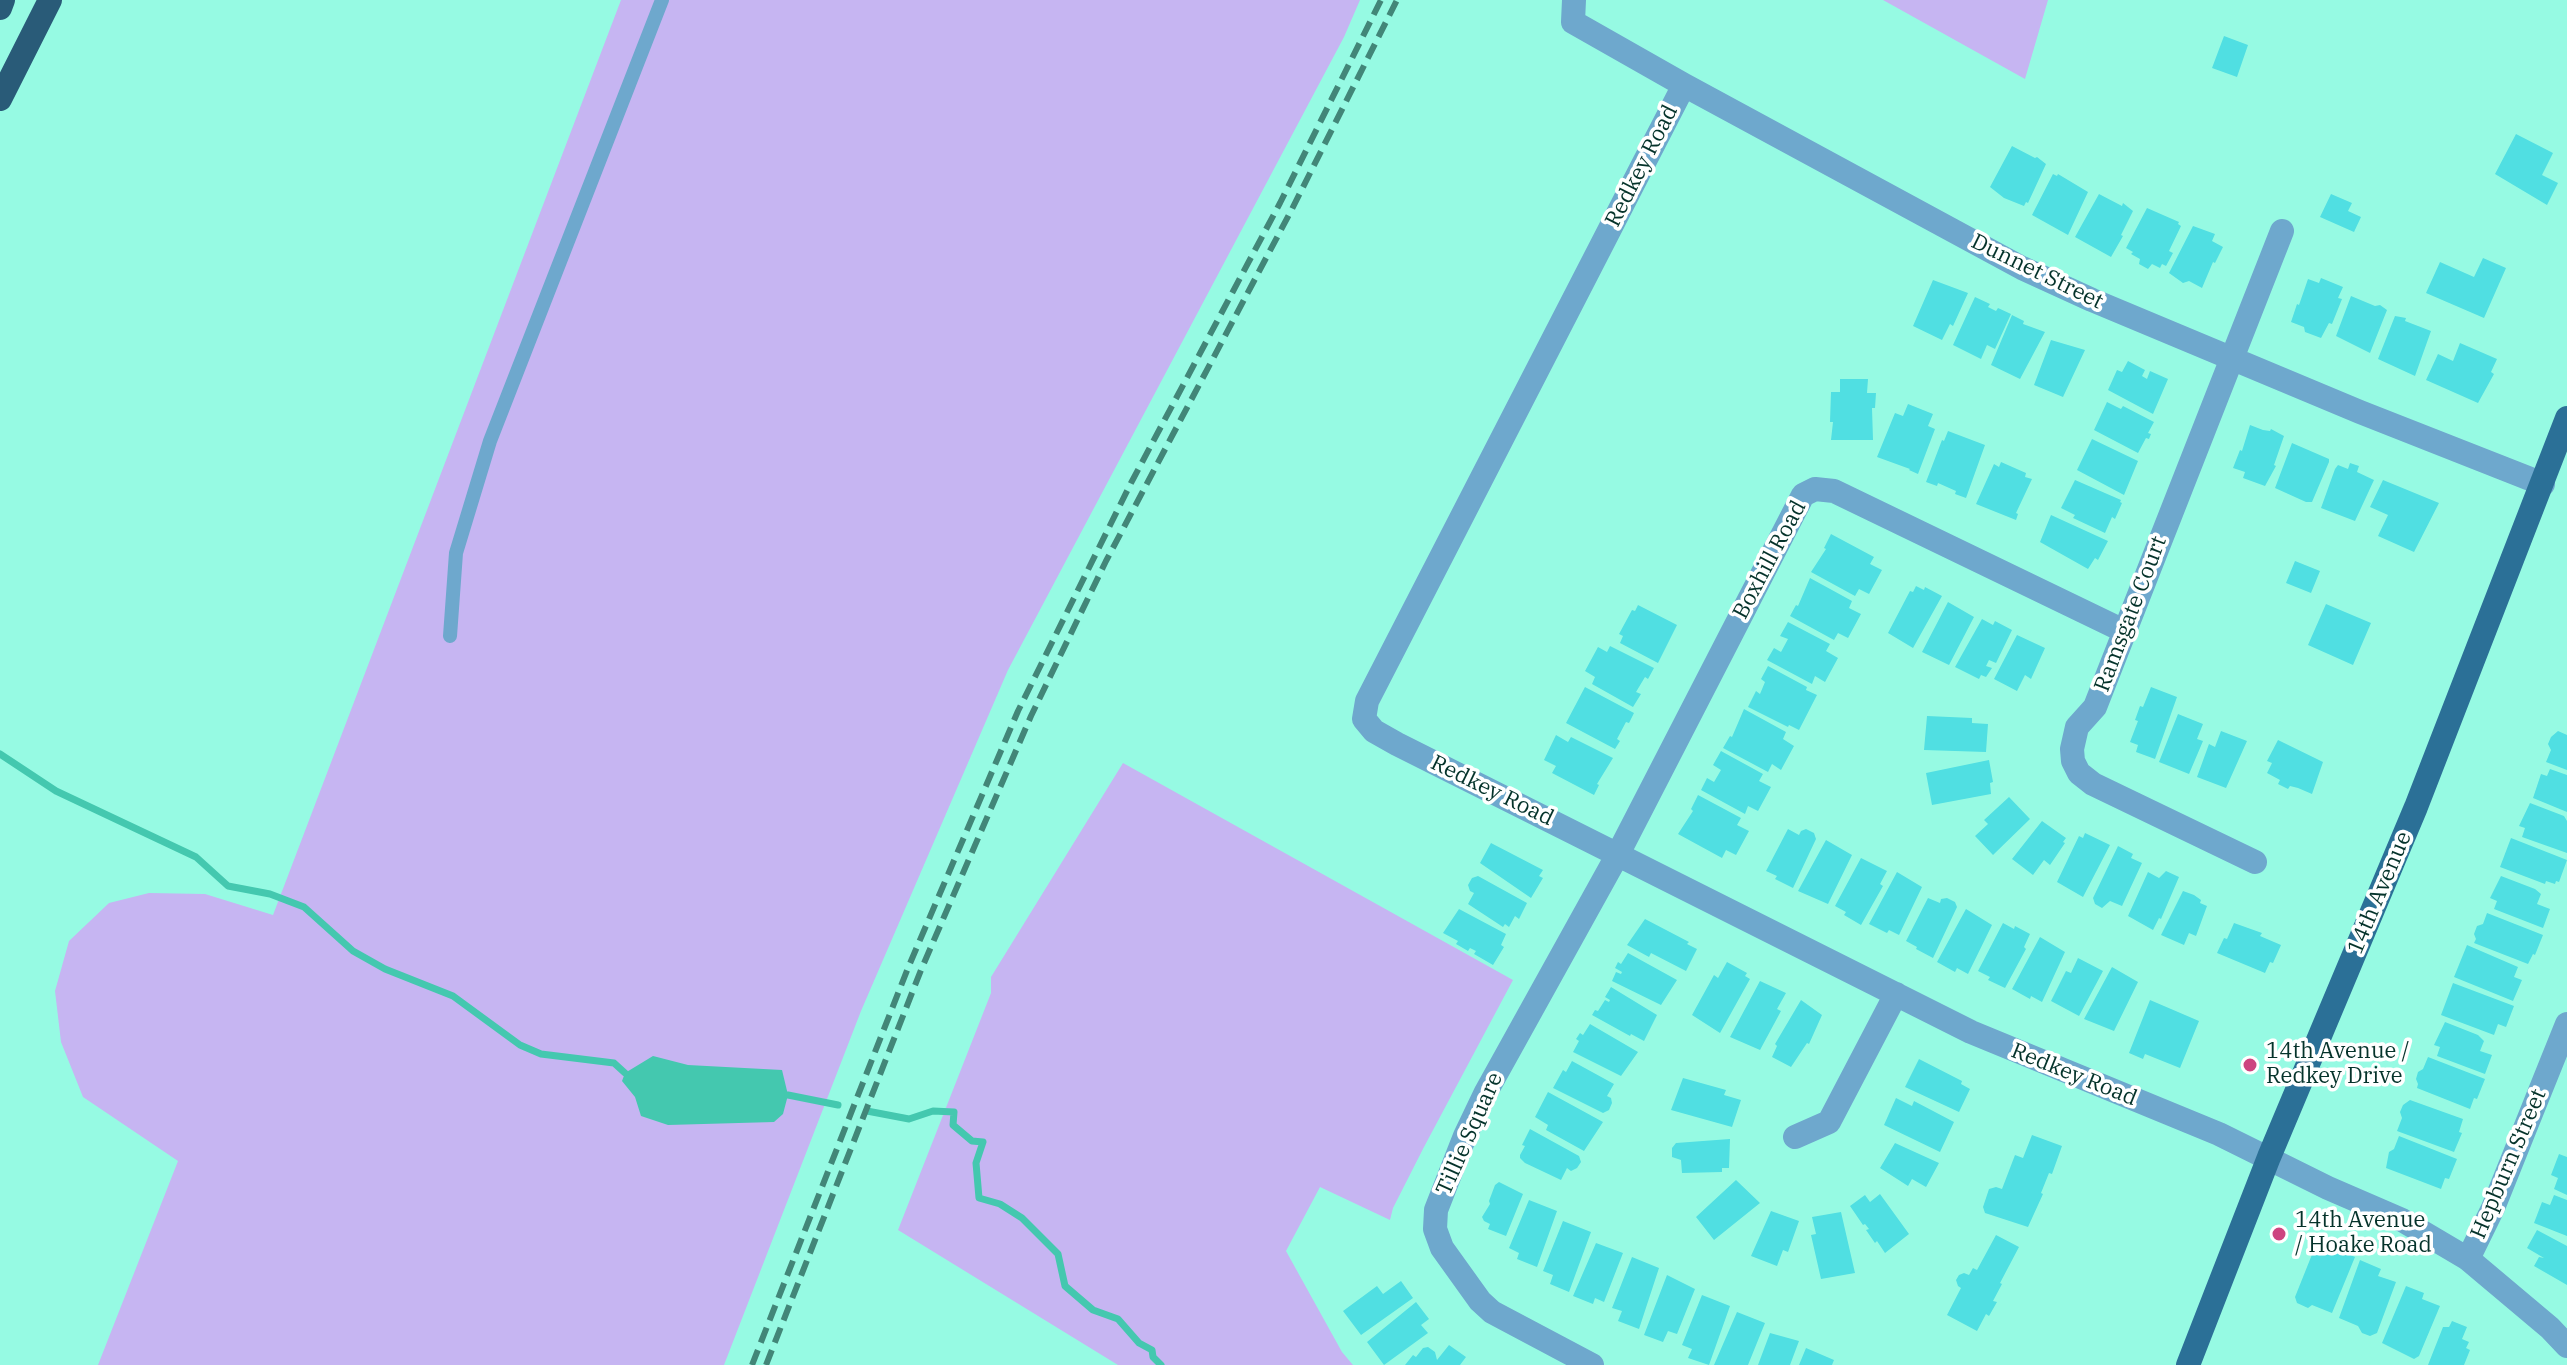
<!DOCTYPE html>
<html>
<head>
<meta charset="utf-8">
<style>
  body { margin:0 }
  canvas { display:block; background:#96fae3 }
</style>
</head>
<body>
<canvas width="2567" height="1365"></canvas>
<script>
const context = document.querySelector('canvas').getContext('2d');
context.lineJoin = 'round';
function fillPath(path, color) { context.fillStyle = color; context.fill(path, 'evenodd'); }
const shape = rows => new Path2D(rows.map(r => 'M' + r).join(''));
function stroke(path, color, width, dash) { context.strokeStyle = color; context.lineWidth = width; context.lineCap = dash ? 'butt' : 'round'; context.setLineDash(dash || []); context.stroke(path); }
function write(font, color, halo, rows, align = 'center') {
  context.font = font + ' "IBM Plex Serif",serif'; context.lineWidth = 7; context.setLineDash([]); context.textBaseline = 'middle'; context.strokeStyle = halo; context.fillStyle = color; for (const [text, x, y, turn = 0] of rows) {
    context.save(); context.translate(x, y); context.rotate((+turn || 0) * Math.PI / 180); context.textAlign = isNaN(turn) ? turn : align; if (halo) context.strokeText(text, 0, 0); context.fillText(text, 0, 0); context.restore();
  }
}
fillPath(shape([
  [621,0,1360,0,1344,37,1008,670,861,1011,724,1365,98,1365,178,1161,83,1097,61,1042,55,991,69,941,109,903,149,893,205,894,273,915],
  [1883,0,2048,0,2025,79],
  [1123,763,1513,980,1424,1147,1393,1208,1390,1220,1320,1187,1286,1251,1342,1352,1353,1365,1118,1365,898,1230,991,993,991,977]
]), '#c6b5f2');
fillPath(shape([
  [653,1056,688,1065,782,1070,788,1095,783,1114,774,1122,668,1125,641,1116,635,1097,622,1081,625,1073]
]), '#44c8af');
stroke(shape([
  [0,754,56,791,196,857,228,886,270,894,304,907,353,951,385,969,453,996,520,1045,541,1054,614,1063,625,1073],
  [788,1095,838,1105],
  [867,1111,909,1119,933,1111,954,1112,953,1125,972,1141,983,1142,976,1163,979,1198,1000,1204,1022,1218,1058,1254,1065,1286,1093,1310,1118,1319,1139,1343,1152,1350,1153,1357,1161,1365]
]), '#44c8af', 7);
fillPath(shape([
  [2224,36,2248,45,2237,77,2212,68],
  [2516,134,2553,153,2542,175,2558,183,2547,205,2495,174],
  [2012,146,2035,158,2037,157,2046,164,2028,203,2026,202,2024,206,2004,198,1990,187],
  [2053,174,2057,176,2058,174,2088,192,2068,235,2032,215],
  [2099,194,2122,206,2123,203,2133,211,2121,235,2123,236,2111,257,2075,237],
  [2331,194,2352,203,2348,211,2361,217,2354,232,2320,217],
  [2147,208,2179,222,2178,224,2181,226,2169,251,2173,253,2166,266,2162,264,2160,268,2152,264,2148,269,2139,264,2140,259,2131,254,2133,252,2126,248],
  [2193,226,2215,234,2212,241,2223,247,2215,263,2213,262,2202,288,2189,281,2183,283,2169,273],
  [2483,258,2506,268,2484,318,2426,293,2440,262,2474,277],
  [2321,278,2343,287,2338,298,2342,299,2332,324,2329,323,2321,338,2305,332,2304,327,2291,322,2297,304,2299,305,2308,279,2319,283],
  [1933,280,1968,293,1953,326,1950,324,1942,340,1913,326],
  [2351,296,2375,306,2380,305,2387,310,2370,353,2336,336],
  [1975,297,1990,304,1988,307,1996,311,1998,308,2011,314,1995,349,1987,345,1981,359,1953,345],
  [2012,315,2024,321,2023,324,2045,332,2020,379,1991,365],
  [2395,316,2406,318,2405,321,2431,331,2415,376,2378,359],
  [2051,340,2085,350,2063,397,2034,385],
  [2460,343,2497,359,2491,372,2494,374,2478,403,2426,380,2438,354,2453,361],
  [2128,361,2145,370,2142,376,2147,379,2150,371,2168,379,2153,414,2108,390,2117,370,2122,372],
  [1840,379,1868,379,1867,393,1876,393,1875,408,1872,408,1873,440,1831,440,1833,422,1830,422,1831,392,1840,392],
  [2107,402,2121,409,2123,406,2154,422,2148,433,2151,434,2149,439,2146,438,2138,453,2094,430],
  [1908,404,1933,414,1928,426,1935,429,1918,474,1909,470,1910,469,1877,457,1895,413,1903,416],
  [2250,425,2263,430,2270,431,2271,429,2284,436,2274,465,2276,466,2265,486,2243,478,2245,472,2233,468,2240,450,2242,451],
  [1948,431,1985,445,1966,498,1955,494,1956,491,1938,483,1937,486,1926,482,1942,440,1944,441],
  [2092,439,2138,461,2124,495,2077,470],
  [2292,443,2329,459,2329,462,2312,502,2306,502,2275,488],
  [2001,462,2026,473,2025,477,2032,479,2016,513,2018,514,2016,520,1976,504,1994,464,1999,467],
  [2350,463,2359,466,2357,472,2374,480,2355,521,2321,508,2335,469,2338,465,2348,469],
  [2075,480,2121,500,2120,502,2122,503,2115,519,2112,517,2105,533,2073,518,2075,515,2061,508],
  [2383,480,2439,503,2414,552,2378,536,2388,515,2370,507],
  [2051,515,2108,541,2098,560,2095,558,2088,569,2040,542],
  [1831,534,1874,557,1870,564,1882,570,1869,594,1859,589,1855,596,1811,572,1826,549,1824,548],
  [2295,561,2320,571,2311,593,2286,583],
  [1810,578,1852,601,1849,608,1861,614,1848,638,1838,633,1834,640,1790,616,1796,605,1798,606],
  [1916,586,1924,590,1925,587,1942,596,1913,648,1888,633,1910,591,1913,592],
  [1948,602,1974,617,1949,665,1922,652],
  [2326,604,2371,623,2353,665,2308,645],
  [1638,605,1677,625,1658,663,1620,643,1623,636,1619,634,1632,610,1635,611],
  [1982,619,1993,625,1995,621,2012,630,1996,663,1989,660,1986,666,1992,668,1986,677,1981,675,1979,679,1955,667],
  [1788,622,1830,644,1826,651,1838,658,1825,682,1815,676,1812,684,1767,660,1774,648,1781,652,1788,639,1780,636],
  [2017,635,2045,648,2031,679,2025,675,2017,691,1994,679],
  [1610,646,1654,668,1648,679,1645,677,1636,692,1641,694,1633,707,1592,684,1595,677,1585,671,1598,647,1607,652],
  [1768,666,1807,687,1806,690,1817,695,1799,730,1789,725,1788,727,1748,707,1756,691,1760,694,1765,682,1761,679],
  [1585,687,1634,713,1629,723,1626,722,1617,739,1620,741,1615,749,1566,723],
  [2151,687,2177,697,2155,759,2136,752,2138,745,2130,742,2138,721,2135,720,2140,706,2143,707],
  [1744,709,1786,732,1783,739,1794,746,1781,770,1772,764,1768,772,1723,748,1730,736,1732,737],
  [2178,714,2203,724,2197,739,2203,741,2189,774,2159,762],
  [1927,716,1972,718,1972,723,1988,724,1986,752,1924,750],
  [2221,731,2247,741,2226,788,2197,777,2209,744,2215,747],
  [2558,731,2567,735,2567,770,2546,762,2551,750,2548,744,2551,737],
  [1556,735,1568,742,1571,737,1613,758,1597,784,1599,785,1594,795,1552,773,1556,766,1544,760],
  [2278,740,2323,762,2312,794,2298,788,2290,786,2288,789,2278,784,2280,780,2267,773,2272,763,2267,761],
  [1721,751,1763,774,1759,781,1771,787,1758,811,1748,806,1745,814,1701,790,1707,778,1714,782,1721,770,1713,765],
  [1989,760,1993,782,1990,783,1991,794,1932,805,1926,773],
  [2550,769,2567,775,2567,812,2533,798,2541,774,2547,776],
  [1698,795,1741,818,1737,825,1749,831,1736,855,1726,850,1722,858,1678,834,1693,811,1691,809],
  [2009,797,2030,819,1993,855,1975,836,1988,824,1984,820],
  [2530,803,2564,816,2567,821,2567,853,2522,837,2525,828,2519,826],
  [2042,821,2066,838,2063,842,2065,843,2050,865,2044,860,2033,875,2012,859],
  [1788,829,1799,835,1801,831,1806,829,1814,833,1816,839,1793,888,1775,879,1777,876,1766,871],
  [2085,833,2110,845,2083,897,2057,882,2079,836,2083,838],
  [2511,838,2567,860,2559,882,2556,881,2555,884,2546,881,2545,884,2500,867],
  [1826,840,1852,855,1828,904,1798,891],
  [1491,843,1543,870,1539,876,1543,878,1531,898,1480,863],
  [2118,846,2133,854,2131,858,2142,863,2122,906,2110,901,2102,908,2095,904,2093,898],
  [1861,858,1887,871,1880,884,1883,886,1861,925,1844,915,1846,912,1835,906],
  [2166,871,2179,877,2161,919,2159,918,2153,930,2128,916,2148,872,2159,878],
  [1897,872,1922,887,1899,935,1889,930,1887,933,1869,924],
  [1478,876,1527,903,1519,919,1515,916,1509,927,1505,924,1503,927,1468,904,1474,893,1470,891,1468,885,1472,878],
  [2501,876,2535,889,2541,894,2537,904,2550,909,2543,928,2494,909,2497,901,2490,898],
  [2183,891,2194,895,2201,900,2200,903,2207,906,2196,936,2189,933,2184,945,2161,935],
  [1928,898,1940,903,1941,899,1947,898,1955,902,1957,907,1933,958,1916,949,1917,947,1906,941],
  [1459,909,1506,934,1501,945,1504,947,1493,965,1474,954,1476,951,1470,948,1468,951,1456,944,1458,941,1443,933],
  [1966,909,1992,925,1968,974,1957,968,1955,972,1937,962],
  [2487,913,2543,935,2535,955,2533,954,2528,964,2474,943,2476,939,2474,934,2477,926,2483,924],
  [1645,919,1689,942,1687,944,1697,949,1686,971,1651,953,1649,957,1627,945],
  [2003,923,2014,929,2015,926,2030,934,2024,947,2026,949,2005,988,1988,980,1990,977,1978,971],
  [2234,923,2262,933,2260,936,2281,945,2273,963,2270,962,2265,973,2217,953,2224,938,2227,939],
  [2040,937,2065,952,2042,1002,2031,996,2030,999,2012,989],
  [2467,945,2518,967,2514,977,2522,980,2513,1001,2454,977],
  [1628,953,1677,980,1661,1005,1612,981,1616,972,1621,974,1622,972,1615,968,1618,962,1621,964],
  [2078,958,2103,971,2079,1016,2051,1001,2066,971,2071,973],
  [1727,962,1747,973,1745,976,1750,979,1720,1033,1692,1015,1714,975,1718,978],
  [2112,967,2138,982,2114,1031,2084,1019],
  [1760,981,1786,993,1777,1009,1781,1011,1760,1050,1730,1037],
  [2453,983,2514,1006,2506,1027,2498,1024,2494,1035,2441,1015],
  [1611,987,1657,1015,1644,1041,1631,1034,1630,1036,1592,1015,1595,1010,1598,1011,1605,1000,1609,1002,1610,1000,1605,997],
  [1801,1000,1822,1015,1809,1044,1807,1043,1791,1067,1772,1057,1777,1046,1775,1044],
  [2150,1000,2199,1021,2180,1068,2145,1054,2143,1059,2129,1053],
  [2445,1022,2478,1035,2484,1041,2480,1051,2492,1055,2485,1074,2437,1056,2440,1047,2434,1045],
  [1590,1024,1638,1052,1621,1076,1573,1052,1579,1041,1576,1039,1580,1033,1583,1035],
  [2428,1057,2485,1079,2477,1099,2474,1098,2470,1109,2417,1088,2418,1084,2416,1079,2418,1072,2423,1069],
  [1919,1059,1962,1081,1961,1084,1970,1089,1959,1112,1905,1087],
  [1572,1061,1614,1084,1607,1096,1611,1098,1612,1103,1609,1110,1603,1113,1553,1088,1563,1070,1566,1072],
  [1683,1078,1726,1090,1724,1095,1741,1100,1732,1127,1671,1110],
  [1548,1092,1603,1122,1584,1151,1546,1130,1548,1125,1535,1117],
  [1896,1098,1912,1106,1914,1101,1954,1122,1940,1152,1884,1125],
  [2410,1100,2463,1119,2459,1132,2462,1133,2454,1152,2397,1131,2402,1118,2400,1112,2403,1105],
  [1530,1129,1579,1156,1581,1162,1577,1168,1571,1171,1567,1168,1561,1180,1525,1163,1520,1158,1520,1155,1525,1146,1522,1145],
  [2032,1135,2062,1146,2052,1174,2049,1173,2041,1193,2043,1194,2028,1227,1985,1213,1983,1207,1989,1189,1996,1187,2002,1189,2015,1155,2023,1158],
  [2399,1136,2457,1159,2449,1179,2445,1178,2441,1189,2386,1168,2389,1152,2394,1149],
  [1730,1139,1729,1168,1722,1168,1722,1172,1682,1173,1681,1160,1672,1157,1672,1148,1676,1143],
  [1895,1143,1939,1163,1926,1187,1912,1179,1908,1186,1880,1168],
  [2559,1154,2567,1157,2567,1195,2554,1189,2558,1178,2551,1175],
  [1736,1180,1760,1203,1714,1240,1696,1217],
  [1499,1182,1523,1194,1506,1236,1488,1229,1490,1224,1484,1221,1482,1217,1490,1204,1489,1201,1495,1185],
  [1880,1194,1909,1234,1885,1253,1877,1241,1875,1243,1866,1230,1869,1229,1865,1224,1863,1225,1850,1206,1865,1195,1870,1202],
  [2554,1195,2567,1200,2567,1236,2534,1223,2542,1202,2550,1205],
  [1529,1200,1557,1211,1537,1267,1517,1259,1519,1253,1509,1248],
  [1771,1211,1799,1221,1788,1252,1783,1250,1777,1266,1751,1256],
  [1841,1212,1855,1273,1821,1279,1811,1235,1816,1234,1812,1217],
  [1563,1221,1591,1232,1569,1292,1550,1284,1553,1275,1543,1271],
  [2537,1230,2567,1246,2567,1285,2534,1266,2539,1257,2544,1258,2527,1248],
  [1996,1235,2019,1247,2000,1283,2002,1284,1993,1301,1997,1302,1989,1316,1986,1314,1977,1331,1947,1315,1961,1288,1958,1286,1956,1280,1959,1275,1964,1273,1969,1275,1973,1268,1977,1270],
  [1596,1243,1623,1253,1604,1302,1595,1298,1593,1304,1573,1296],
  [2315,1247,2333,1255,2336,1249,2355,1257,2332,1313,2312,1305,2308,1308,2297,1303,2295,1297],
  [1632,1257,1659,1268,1639,1329,1618,1321,1622,1311,1612,1308],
  [2360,1260,2381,1269,2378,1276,2396,1282,2377,1333,2370,1336,2362,1333,2358,1326,2339,1318],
  [1667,1275,1695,1289,1677,1334,1668,1331,1663,1342,1644,1335],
  [1401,1281,1413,1298,1361,1335,1343,1311,1377,1286,1383,1294],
  [2406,1286,2424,1293,2422,1299,2440,1306,2419,1356,2414,1359,2382,1343],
  [1702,1295,1730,1306,1709,1365,1688,1358,1692,1349,1682,1345],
  [1416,1302,1429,1319,1421,1325,1428,1333,1384,1365,1367,1342],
  [1737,1312,1765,1323,1748,1365,1714,1365],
  [2452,1321,2467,1327,2462,1339,2469,1342,2466,1348,2470,1350,2464,1365,2428,1365,2443,1327,2449,1327],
  [1770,1333,1799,1341,1790,1365,1758,1365],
  [1449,1345,1466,1357,1460,1365,1405,1365,1413,1355,1416,1357,1423,1348,1428,1347,1435,1352,1437,1360],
  [1806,1348,1834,1360,1832,1365,1799,1365]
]), '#50dfe2');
stroke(shape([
  [450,636,456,553,490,441,662,0]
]), '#6ea8cd', 14);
stroke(shape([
  [1574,0,1573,22,1684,85,2022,268,2092,300,2360,412,2543,484],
  [1684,85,1367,701,1364,719,1374,731,1397,744,1971,1032,2219,1134,2328,1188,2402,1220,2468,1259,2550,1328,2567,1346],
  [2255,862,2093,784,2079,773,2073,761,2072,749,2077,727,2095,707,2282,231],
  [1795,1137,1829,1122,1896,994],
  [2468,1259,2493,1208,2567,1024],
  [1592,1365,1492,1312,1480,1301,1442,1248,1435,1229,1436,1210,1465,1136,1486,1092,1618,854,1803,495,1815,489,1834,491,2124,631]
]), '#6ea8cd', 24);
stroke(shape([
  [2188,1365,2269,1157,2416,807,2567,418]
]), '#2b7097', 24);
stroke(shape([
  [0,8,3,0],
  [0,99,50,0]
]), '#295b78', 24);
stroke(shape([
  [752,1365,908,968,1018,711,1131,483,1280,203,1381,0],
  [766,1365,921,970,1031,716,1106,561,1292,209,1397,0]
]), '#428678', 6, [16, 8]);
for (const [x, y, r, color] of [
  [2250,1065,8,"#cd4480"],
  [2279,1234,8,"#cd4480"]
]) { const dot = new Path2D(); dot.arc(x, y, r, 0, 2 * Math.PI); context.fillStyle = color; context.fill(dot); stroke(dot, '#fff', 3); }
write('22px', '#05332b', '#fff', [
  ["Redkey Road",1642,166,-63],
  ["Dunnet Street",2037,272,26],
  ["Boxhill Road",1770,560,-62],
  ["Ramsgate Court",2131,614,-69],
  ["Redkey Road",1492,791,26],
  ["14th Avenue",2380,893,-67],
  ["Redkey Road",2074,1075,22],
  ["Tillie Square",1470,1134,-66],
  ["Hepburn Street",2509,1164,-67]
]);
write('22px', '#05332b', '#fff', [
  ["14th Avenue /",2266,1052],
  ["Redkey Drive",2266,1077],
  ["14th Avenue",2295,1221],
  ["/ Hoake Road",2295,1246]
], 'left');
</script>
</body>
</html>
